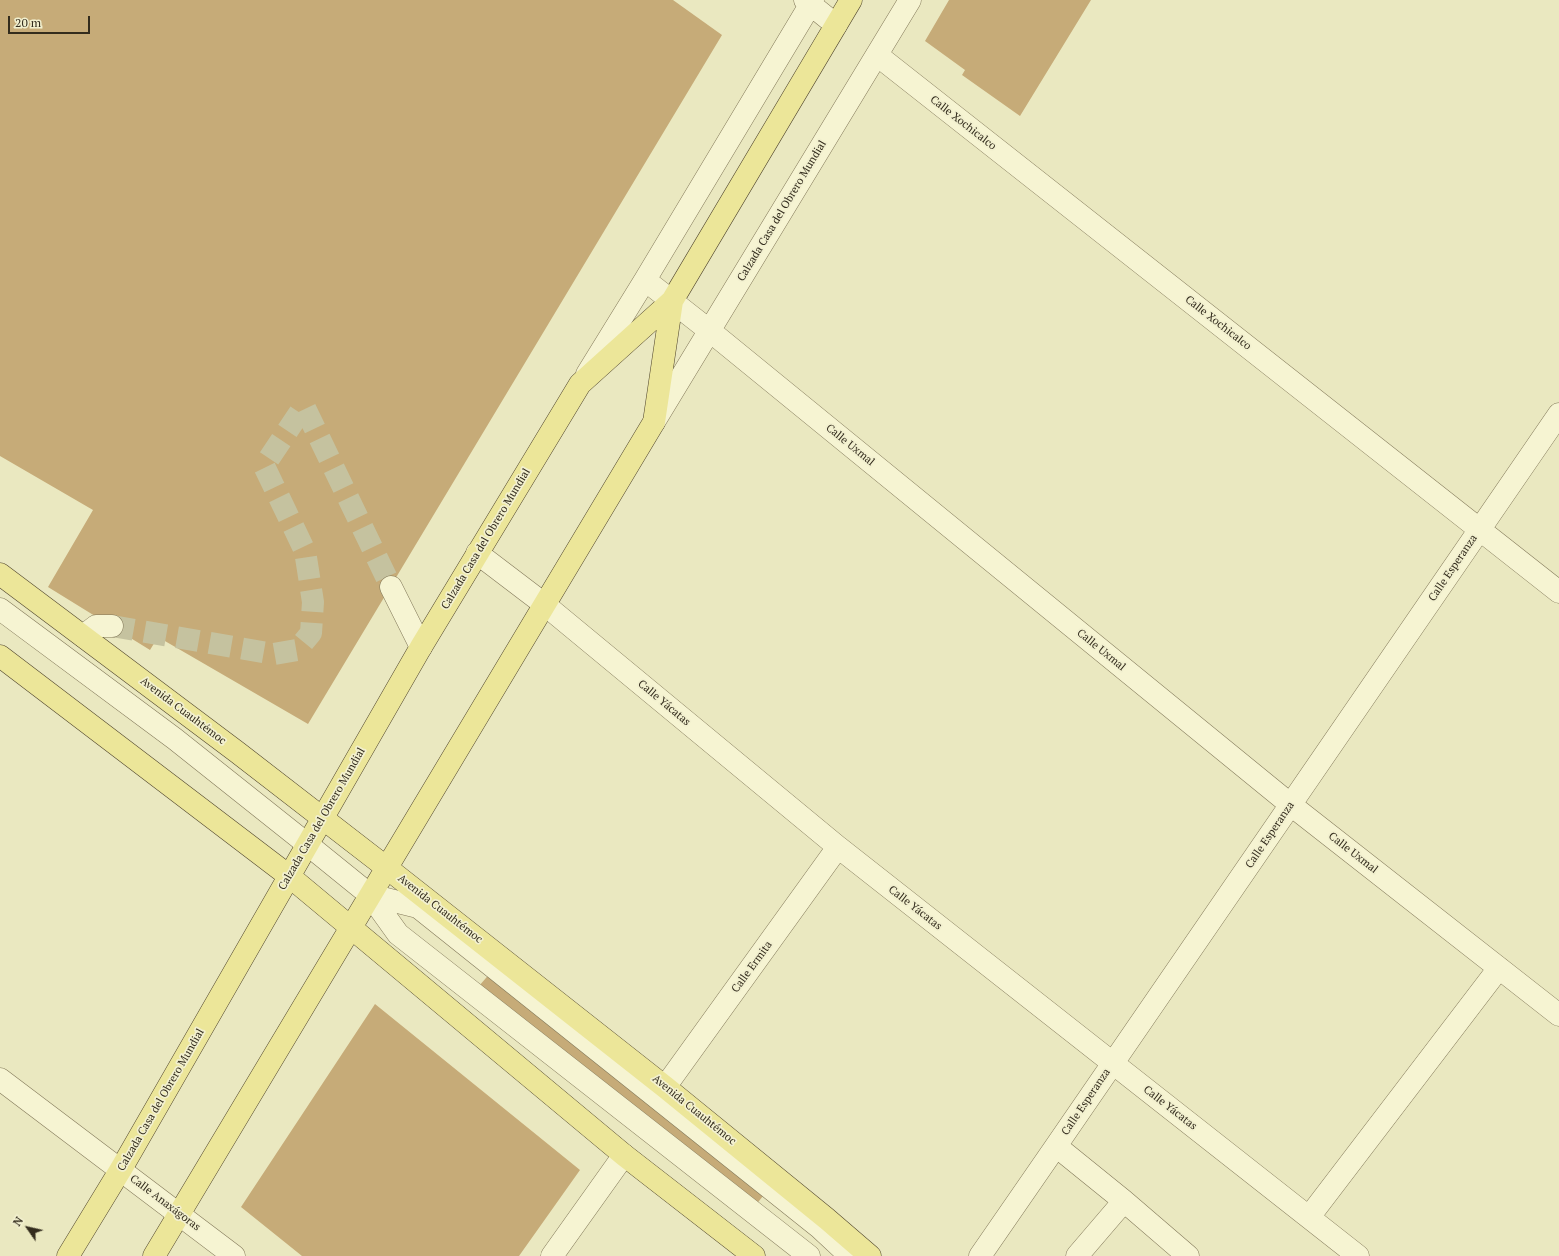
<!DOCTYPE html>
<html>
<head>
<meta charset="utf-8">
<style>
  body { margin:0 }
  #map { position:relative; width:1559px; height:1256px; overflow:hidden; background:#eae8c0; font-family:"PT Serif",serif }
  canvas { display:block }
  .north { position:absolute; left:8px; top:1208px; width:40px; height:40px; -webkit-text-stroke:3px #f2f0cf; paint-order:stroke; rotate:304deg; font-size:11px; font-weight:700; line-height:16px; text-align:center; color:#332c1d }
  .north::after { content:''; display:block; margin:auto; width:14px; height:18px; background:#332c1d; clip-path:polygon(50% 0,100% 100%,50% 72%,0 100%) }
  .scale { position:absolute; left:8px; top:16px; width:82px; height:18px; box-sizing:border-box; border:2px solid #332c1d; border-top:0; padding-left:5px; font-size:12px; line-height:14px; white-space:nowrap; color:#332c1d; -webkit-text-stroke:3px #f2f0cf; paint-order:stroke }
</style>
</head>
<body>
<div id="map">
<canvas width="1559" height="1256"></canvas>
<div class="north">N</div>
<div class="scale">20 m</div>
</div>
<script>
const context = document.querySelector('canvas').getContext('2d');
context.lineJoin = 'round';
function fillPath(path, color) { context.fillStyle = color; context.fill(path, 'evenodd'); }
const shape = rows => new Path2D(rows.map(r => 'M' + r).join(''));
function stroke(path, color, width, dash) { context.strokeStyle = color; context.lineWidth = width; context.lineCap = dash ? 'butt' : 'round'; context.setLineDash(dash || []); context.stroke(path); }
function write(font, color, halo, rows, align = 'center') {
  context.font = font + ' "PT Serif",serif'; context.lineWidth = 3.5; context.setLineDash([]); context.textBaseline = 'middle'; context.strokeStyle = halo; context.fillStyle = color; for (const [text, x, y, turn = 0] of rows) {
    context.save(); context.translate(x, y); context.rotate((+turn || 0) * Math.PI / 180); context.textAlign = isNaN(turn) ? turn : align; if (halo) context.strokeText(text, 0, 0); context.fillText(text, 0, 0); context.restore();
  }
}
fillPath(shape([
  [0,0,673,0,722,35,308,724,158,637,150,650,48,587,93,510,0,456],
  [949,0,1091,0,1020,116,962,75,965,70,925,41],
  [492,971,763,1196,755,1206,479,986],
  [375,1004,580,1170,519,1256,302,1256,241,1207]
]), '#c6ab78');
stroke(shape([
  [112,626,274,654,297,650,311,633,313,602,305,551,264,466,304,406,391,587]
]), '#c5c29f', 22, [22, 11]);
const minor = shape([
  [805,0,836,25],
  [877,55,1559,592],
  [645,280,710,331,1291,805,1559,1015],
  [587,374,645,280,813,0],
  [654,422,910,0],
  [477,553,544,604,838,847,1358,1256],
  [391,587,421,647],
  [0,609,175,739,307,844,370,895,398,934,809,1256],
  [83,636,96,626,112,626],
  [370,895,418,907,820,1228,850,1256],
  [0,1079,234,1256],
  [665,1087,838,847],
  [1056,1146,1124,1201,1188,1256],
  [1309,1217,1499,968],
  [552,1256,624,1155],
  [980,1256,1056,1146,1559,414],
  [1077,1256,1124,1201]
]);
const major = shape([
  [0,574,237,752,387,868,665,1087,827,1219,870,1256],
  [0,656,289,876,624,1155,754,1256],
  [68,1256,121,1169,421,647,580,384,672,301,851,0],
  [154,1256,654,422,672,301]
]);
stroke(minor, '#827859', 23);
stroke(major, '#50452d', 23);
stroke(minor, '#f6f4d2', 22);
stroke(major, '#ece699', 22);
write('11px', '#332c1d', '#f2f0cf', [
  ["Calle Xochicalco",963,123,38],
  ["Calzada Casa del Obrero Mundial",782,211,-59],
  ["Calle Xochicalco",1218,323,38],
  ["Calle Uxmal",850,445,39],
  ["Calzada Casa del Obrero Mundial",486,539,-59],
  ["Calle Esperanza",1453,568,-56],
  ["Calle Uxmal",1101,650,39],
  ["Calle Yácatas",664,703,40],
  ["Avenida Cuauhtémoc",183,711,37],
  ["Calzada Casa del Obrero Mundial",322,819,-60],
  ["Calle Esperanza",1270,835,-56],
  ["Calle Uxmal",1353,853,38],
  ["Calle Yácatas",915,908,38],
  ["Avenida Cuauhtémoc",440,909,38],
  ["Calle Ermita",752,967,-54],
  ["Calzada Casa del Obrero Mundial",161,1100,-60],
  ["Calle Esperanza",1086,1102,-56],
  ["Calle Yácatas",1170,1108,38],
  ["Avenida Cuauhtémoc",694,1110,39],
  ["Calle Anaxágoras",165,1203,37]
]);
</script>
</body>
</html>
